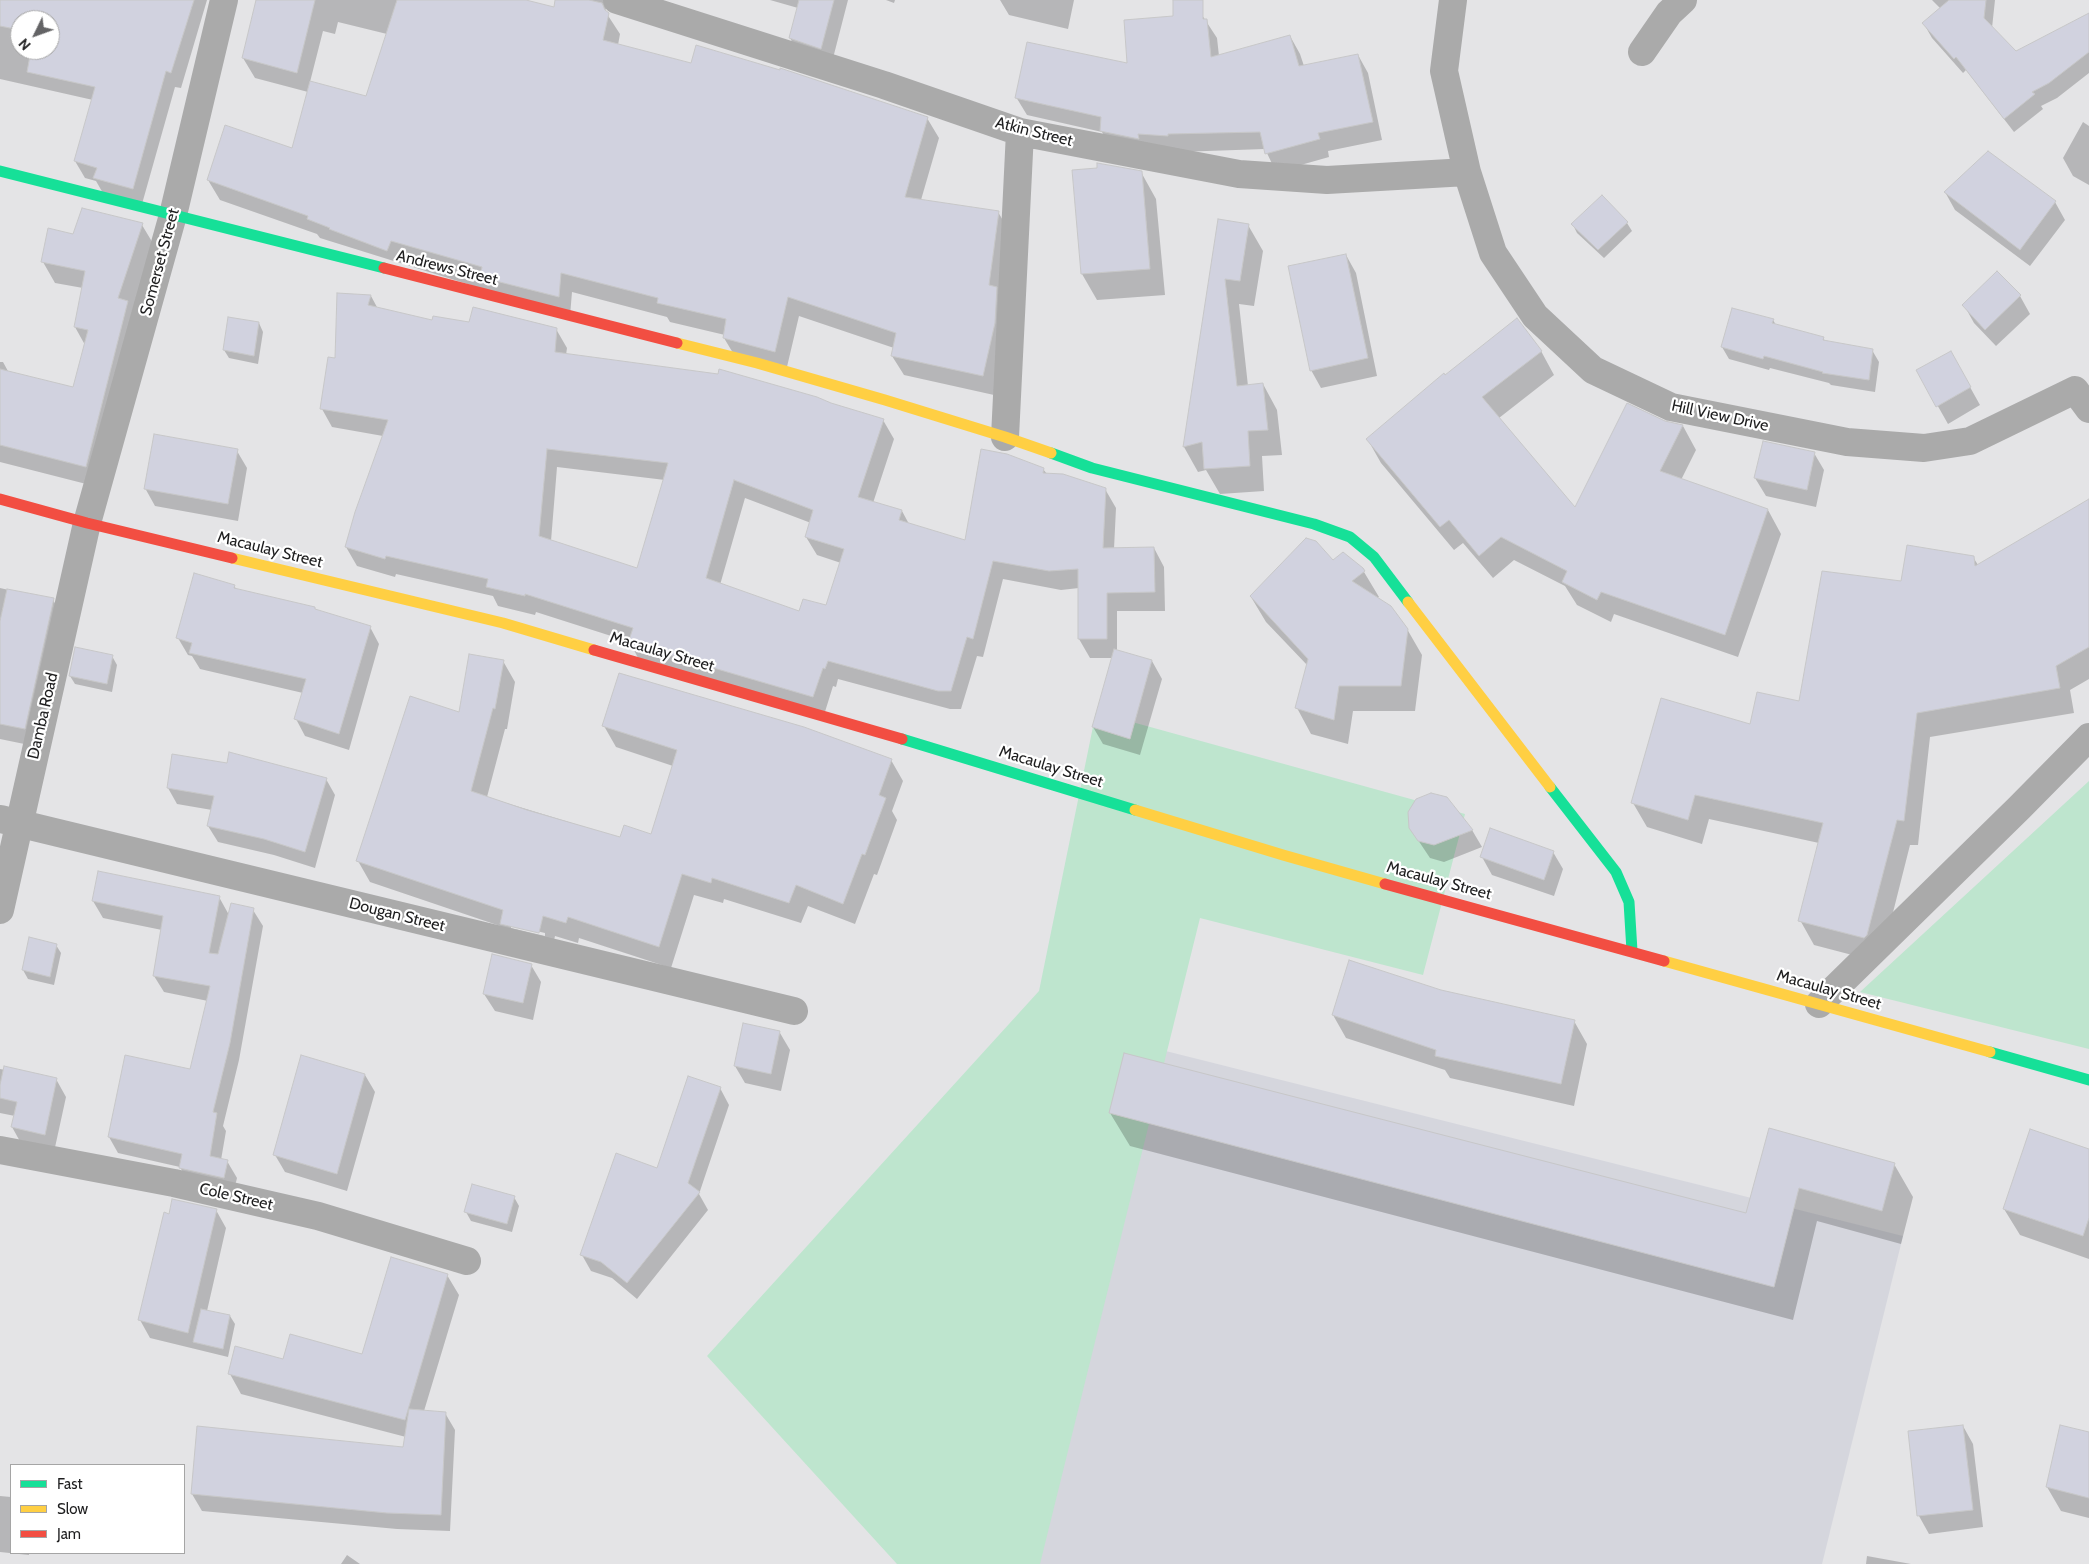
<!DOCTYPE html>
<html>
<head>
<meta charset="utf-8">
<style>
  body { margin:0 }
  #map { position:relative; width:2089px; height:1564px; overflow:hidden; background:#e4e4e6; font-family:Cabin,sans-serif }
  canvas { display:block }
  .legend { position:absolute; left:10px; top:1464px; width:175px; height:90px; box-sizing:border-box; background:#fff; border:1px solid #a5a5a5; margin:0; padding:6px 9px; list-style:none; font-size:15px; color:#1e1e1f }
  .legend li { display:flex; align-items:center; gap:10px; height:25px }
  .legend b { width:25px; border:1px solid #a5a5a5 }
  .north { position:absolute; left:10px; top:10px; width:50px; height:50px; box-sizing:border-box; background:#fff; border:1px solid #a5a5a5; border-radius:50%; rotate:228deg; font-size:14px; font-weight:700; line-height:20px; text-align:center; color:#1e1e1f }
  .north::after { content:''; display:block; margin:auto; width:18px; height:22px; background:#636365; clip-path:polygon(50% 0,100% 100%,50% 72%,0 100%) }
</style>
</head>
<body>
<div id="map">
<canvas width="2089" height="1564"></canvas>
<ul class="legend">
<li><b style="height:6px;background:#16e098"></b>Fast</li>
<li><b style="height:6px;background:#ffcf43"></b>Slow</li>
<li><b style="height:6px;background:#f24e42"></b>Jam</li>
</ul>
<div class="north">N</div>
</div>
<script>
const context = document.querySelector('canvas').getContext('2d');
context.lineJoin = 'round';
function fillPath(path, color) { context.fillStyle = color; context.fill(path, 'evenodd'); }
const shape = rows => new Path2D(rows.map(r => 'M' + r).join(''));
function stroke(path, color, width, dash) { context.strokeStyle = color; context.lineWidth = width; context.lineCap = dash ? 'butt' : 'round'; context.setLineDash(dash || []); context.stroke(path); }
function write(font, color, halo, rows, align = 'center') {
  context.font = font + ' Cabin,sans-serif'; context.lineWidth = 4.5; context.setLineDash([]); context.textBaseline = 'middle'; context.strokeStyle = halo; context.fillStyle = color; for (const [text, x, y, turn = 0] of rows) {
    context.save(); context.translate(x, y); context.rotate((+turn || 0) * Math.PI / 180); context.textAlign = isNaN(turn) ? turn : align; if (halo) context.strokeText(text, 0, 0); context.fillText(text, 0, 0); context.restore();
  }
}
fillPath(shape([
  [1062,1025,1903,1236,1822,1564,930,1564]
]), '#d5d6dd');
fillPath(shape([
  [1096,712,1465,814,1423,975,1200,918,1040,1564,897,1564,707,1356,1039,991],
  [2089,781,2089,1049,1860,992]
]), '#bee5ce');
fillPath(shape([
  [0,0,207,0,181,88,175,87,142,204,104,195,96,181,85,178,75,161,93,100,0,79],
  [20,20,50,20,50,50,20,50],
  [261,0,521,0,555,9,557,0,609,0,605,11,620,34,618,45,692,64,927,118,939,138,921,200,998,212,1010,232,994,395,904,375,892,356,894,348,799,316,786,371,736,358,724,338,725,335,670,322,667,317,572,292,570,316,320,238,317,234,220,200,208,180,292,150,308,92,255,78,243,58],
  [338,22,387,34,367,98,310,82,323,31,335,34],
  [770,0,848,0,831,66,800,56,790,38,798,8],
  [886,0,895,0,894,3],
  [1000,0,1074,0,1068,29,1009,15],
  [1932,0,1995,0,1992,28,2016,53,2089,29,2089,73,2057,98,2041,106,2043,109,2014,132,1966,70,1963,73,1932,38,1924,24,1941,9],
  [1202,15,1217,38,1219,56,1290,36,1300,54,1304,66,1358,55,1368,73,1382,140,1328,151,1329,157,1276,172,1265,149,1178,152,1111,149,1102,132,1027,115,1016,97,1128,65],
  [2083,122,2089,126,2089,185,2073,176,2063,158],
  [1988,153,2055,202,2065,220,2030,266,1955,210,1945,192],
  [1141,172,1156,199,1165,295,1097,300,1082,274],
  [1219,220,1248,225,1263,251,1254,306,1239,304,1248,386,1263,384,1277,410,1282,455,1262,456,1264,491,1220,494,1206,470,1198,472,1184,447],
  [1627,223,1632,231,1604,258,1577,233,1573,225],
  [142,225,154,245,98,487,0,462,0,362,3,362,9,373,74,389,85,345,75,327,83,288,55,283,43,262,74,235],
  [1346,255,1356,273,1377,376,1321,388,1311,370],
  [1997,272,2020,296,2030,314,1996,346,1974,323,1964,305],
  [338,295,371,296,378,309,433,322,556,329,567,348,566,355,830,405,883,420,894,439,873,503,902,511,909,524,966,541,1043,469,1047,474,1105,489,1116,508,1114,549,1154,548,1164,567,1165,611,1117,611,1117,651,1152,661,1162,679,1140,755,1103,744,1093,727,1113,658,1090,658,1079,639,1079,588,1061,590,1003,579,983,657,977,656,961,709,950,709,838,679,836,687,833,686,824,715,640,662,630,642,536,612,535,615,498,606,493,596,396,574,395,577,357,566,346,547,383,436,332,427,322,409,337,359],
  [557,467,665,480,638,570,551,541],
  [745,498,811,523,806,537,817,555,841,563,827,606,800,612,720,585],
  [1773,320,1776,325,1823,338,1826,342,1872,350,1879,362,1875,392,1831,385,1829,383,1770,368,1769,370,1729,359,1722,347],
  [259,323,263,332,258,364,229,358,224,350],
  [1541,351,1554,375,1499,418,1576,509,1664,422,1683,426,1696,450,1681,480,1768,510,1781,534,1738,657,1614,614,1611,622,1577,605,1565,586,1514,560,1493,578,1463,543,1454,550,1381,463,1368,440,1445,376],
  [1951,353,1980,405,1948,424,1918,371],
  [237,451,247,468,238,521,155,506,145,488],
  [1814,453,1824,470,1816,507,1766,496,1755,478],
  [2089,501,2089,679,2070,690,2074,713,1930,737,1918,845,1910,845,1881,960,1879,962,1814,945,1800,920,1819,843,1709,819,1702,844,1647,827,1633,803,1751,726,1800,702,1902,582,1973,557,1978,565],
  [1333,562,1364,572,1379,597,1377,598,1407,629,1422,655,1415,711,1353,711,1348,744,1311,734,1297,708,1308,666,1266,622,1251,597],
  [234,586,237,590,314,608,316,611,370,627,379,644,349,750,305,736,296,719,303,693,200,669,192,656,188,655,178,638],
  [0,588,53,600,63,617,34,746,0,739],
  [112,656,117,665,112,692,75,684,70,676],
  [503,661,515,682,507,729,505,729,487,797,621,838,652,835,673,766,616,747,604,726,891,760,903,781,892,811,897,820,877,875,874,874,855,924,808,906,801,923,724,899,723,903,694,895,671,968,579,938,578,943,555,936,551,954,503,927,370,882,358,861,460,714],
  [511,925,545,933,545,936,511,928],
  [228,765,326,779,335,795,315,868,274,855,218,842,208,826,212,810,177,804,168,788],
  [1410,828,1472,830,1482,847,1444,862,1430,858],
  [1553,852,1563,869,1554,896,1492,875,1482,857],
  [219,897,229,915,253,910,263,926,239,1060,223,1126,226,1131,221,1160,227,1161,237,1178,233,1194,190,1185,180,1167,118,1153,109,1137,191,1071,208,1001,164,992,154,976,162,930,103,918,93,901],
  [56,945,61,953,54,985,28,979,23,970],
  [531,965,541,982,533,1020,495,1011,484,994],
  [1440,991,1574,1021,1587,1044,1574,1106,1450,1078,1445,1070,1346,1038,1333,1015],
  [780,1033,790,1050,781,1091,745,1083,735,1066],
  [0,1069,56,1079,66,1097,54,1152,22,1145,12,1127,15,1116,0,1113],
  [365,1075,375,1092,347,1191,285,1172,275,1155],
  [720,1088,729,1105,699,1194,708,1210,637,1299,612,1278,591,1271,582,1255,658,1169],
  [1110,1113,1747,1215,1770,1130,1894,1164,1913,1197,1901,1244,1817,1221,1793,1320,1130,1146],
  [2089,1150,2089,1259,2020,1235,2004,1209],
  [514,1197,519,1206,512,1232,471,1221,466,1212],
  [216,1210,226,1228,207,1311,230,1316,235,1324,228,1357,150,1338,140,1320,170,1215],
  [447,1275,459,1295,424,1411,445,1413,455,1430,450,1531,397,1529,202,1511,192,1494,404,1448,406,1437,241,1394,230,1374,284,1360,363,1356],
  [1963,1426,1973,1444,1983,1527,1929,1534,1919,1516,1909,1432],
  [2089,1433,2089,1518,2061,1511,2047,1487],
  [0,1496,11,1497,11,1553,29,1553,29,1555,0,1552],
  [347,1555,360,1564,341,1564],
  [1867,1556,1911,1564,1866,1564]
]), '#0003');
const building = shape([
  [0,0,194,0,171,73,166,71,133,189,93,178,97,168,74,161,95,87,27,72,31,50,50,50,50,20,20,20,20,30,0,26,0,0],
  [256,0,315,0,297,73,242,58,256,0],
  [397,0,526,0,554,7,555,0,589,0,602,3,605,10,609,13,603,40,691,63,696,45,780,70,780,68,928,117,905,197,999,211,989,285,997,287,995,323,983,376,891,356,896,333,788,297,775,352,723,338,726,319,657,303,658,298,561,273,559,297,480,277,482,267,391,241,387,251,329,229,330,228,307,219,308,216,207,180,225,125,292,148,310,81,366,96,397,0],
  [799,0,834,0,821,49,789,38,799,0],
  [1173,0,1203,0,1203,19,1207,19,1211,57,1290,35,1299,66,1358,54,1373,122,1318,133,1320,139,1265,154,1260,132,1168,134,1168,136,1138,134,1139,139,1100,131,1101,117,1015,98,1027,42,1127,63,1124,20,1173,16,1173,0],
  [1949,0,1986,0,1984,18,2016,51,2089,13,2089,52,2049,83,2032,92,2035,94,2004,119,1956,57,1954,59,1922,23,1949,0],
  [1988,151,2056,201,2020,250,1944,192,1988,151],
  [1097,163,1142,171,1150,269,1081,274,1072,170,1097,168,1097,163],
  [1602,195,1628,222,1598,250,1571,224,1602,195],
  [82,208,143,223,118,298,128,301,86,467,0,445,0,369,73,387,88,330,74,327,85,271,41,262,48,228,73,234,82,208],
  [1218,219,1249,224,1240,281,1225,279,1237,386,1263,383,1268,430,1248,431,1250,466,1204,469,1202,442,1183,447,1218,219],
  [1346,254,1368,358,1310,371,1288,266,1346,254],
  [1997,271,2021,295,1985,330,1962,305,1997,271],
  [337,293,371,295,368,305,432,320,433,316,469,322,473,307,557,328,555,352,718,374,719,369,817,397,831,403,884,419,858,497,902,510,899,520,965,540,981,449,1007,454,1044,468,1043,473,1063,474,1106,488,1103,548,1154,547,1155,592,1107,593,1107,639,1078,639,1078,569,1049,571,993,561,973,639,967,637,951,691,938,691,828,661,825,669,823,668,813,697,628,643,633,628,525,594,525,596,486,587,488,579,386,556,385,559,345,547,355,512,388,420,320,409,328,357,335,358,337,293],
  [547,449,668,463,637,568,539,536,547,449],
  [734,480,813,510,805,537,844,549,826,605,803,599,799,611,706,578,734,480],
  [1732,308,1774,319,1772,323,1824,337,1823,340,1873,349,1869,380,1822,373,1823,372,1764,356,1763,359,1721,347,1732,308],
  [228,317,259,322,254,356,223,350,228,317],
  [1517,318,1542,351,1482,397,1575,507,1627,403,1665,421,1683,425,1660,471,1768,509,1725,635,1601,592,1597,600,1562,582,1567,571,1501,537,1479,556,1449,520,1440,527,1366,439,1444,373,1445,375,1517,318],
  [1951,351,1971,387,1936,407,1916,370,1951,351],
  [154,434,238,449,228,504,144,489,154,434],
  [1763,441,1815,452,1807,490,1754,478,1763,441],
  [2089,499,2089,647,2056,666,2060,688,1917,713,1904,821,1897,820,1867,935,1864,938,1798,921,1823,823,1695,795,1688,820,1631,803,1661,698,1750,724,1757,692,1799,701,1822,571,1901,581,1907,545,1974,556,1975,566,2089,499],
  [1306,538,1316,541,1333,560,1343,552,1363,568,1365,571,1352,581,1391,606,1408,629,1401,686,1339,686,1334,720,1295,708,1308,659,1250,596,1306,538],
  [194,573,235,585,234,588,315,607,315,609,371,626,339,734,294,719,306,679,189,653,192,643,176,638,194,573],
  [7,589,54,598,25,729,0,724,0,621,7,589],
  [75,647,113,655,107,684,69,676,75,647],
  [1114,649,1152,660,1130,739,1092,727,1114,649],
  [469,654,504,660,495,709,493,708,471,791,527,810,620,837,624,825,651,834,677,750,602,726,619,673,804,727,892,759,879,795,886,798,865,855,862,854,843,904,796,885,789,903,712,878,711,883,682,874,659,947,568,917,566,923,543,916,539,933,500,924,503,910,356,861,410,696,459,712,469,654],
  [229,752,327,778,305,852,264,839,207,826,214,796,167,788,172,754,227,763,229,752],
  [1431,793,1447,797,1473,830,1434,845,1418,841,1409,828,1408,812,1416,799,1431,793],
  [1490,828,1554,851,1544,880,1480,857,1490,828],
  [98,871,220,896,209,953,218,954,231,903,254,908,230,1043,213,1112,217,1113,210,1156,228,1160,224,1178,179,1168,182,1154,108,1137,125,1055,190,1069,210,986,153,976,163,916,92,901,98,871],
  [29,937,57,944,50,977,22,970,29,937],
  [492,954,532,964,523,1003,483,994,492,954],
  [1349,960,1441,990,1575,1020,1561,1084,1435,1056,1436,1050,1332,1015,1349,960],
  [743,1023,780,1031,771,1074,734,1066,743,1023],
  [1124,1053,1746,1213,1769,1128,1895,1163,1882,1211,1799,1188,1774,1287,1109,1113,1124,1053],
  [301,1055,365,1074,337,1174,273,1155,301,1055],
  [4,1066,57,1078,45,1135,11,1127,17,1102,0,1098,0,1085,4,1066],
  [688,1076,721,1087,688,1183,700,1192,627,1283,601,1262,580,1255,616,1153,657,1168,688,1076],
  [2030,1129,2089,1149,2089,1218,2083,1236,2003,1209,2030,1129],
  [472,1184,515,1196,507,1224,464,1212,472,1184],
  [172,1199,217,1209,188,1333,138,1320,164,1212,169,1214,172,1199],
  [391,1257,448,1274,405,1420,228,1374,235,1346,283,1359,290,1334,362,1354,391,1257],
  [201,1309,230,1315,223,1349,193,1342,201,1309],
  [409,1409,446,1412,441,1515,387,1513,191,1494,197,1426,403,1447,409,1409],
  [1963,1425,1973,1510,1917,1516,1908,1431,1963,1425],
  [2060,1425,2089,1432,2089,1498,2046,1487,2060,1425]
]);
fillPath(building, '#d1d2df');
stroke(building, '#c7c7c8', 1);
stroke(shape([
  [617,0,884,85,1020,132,1239,174,1327,180,1467,172],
  [1453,0,1444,71,1467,172,1493,253,1535,316,1593,370,1671,407,1847,442,1924,448,1970,441,2075,390,2089,409],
  [1642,52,1669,13,1683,0],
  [1005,437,1020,132],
  [1,819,794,1011],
  [0,910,87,523,173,215,224,0],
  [1819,1004,2019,808,2089,737],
  [0,1150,174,1183,318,1216,467,1261]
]), '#aaa', 28);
stroke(shape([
  [0,171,384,268],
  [1051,453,1092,468,1314,524,1350,537,1374,557,1408,602],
  [902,739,1135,810],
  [1550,787,1616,872,1629,902,1632,951],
  [1990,1052,2089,1080]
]), '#16e098', 11);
stroke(shape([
  [677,343,757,363,885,400,1005,437,1051,453],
  [232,558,503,623,594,650],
  [1408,602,1550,787],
  [1135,810,1283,855,1385,884],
  [1664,961,1990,1052]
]), '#ffcf43', 11);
stroke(shape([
  [384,268,677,343],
  [0,499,87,523,232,558],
  [594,650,902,739],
  [1385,884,1664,961]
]), '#f24e42', 11);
write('16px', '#1e1e1f', '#fff', [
  ["Atkin Street",1034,132,14],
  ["Somerset Street",160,262,-75],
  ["Andrews Street",447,268,14],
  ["Hill View Drive",1720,416,12],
  ["Macaulay Street",270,550,14],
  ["Macaulay Street",662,652,16],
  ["Damba Road",43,716,-77],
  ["Macaulay Street",1051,767,17],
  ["Macaulay Street",1439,881,15],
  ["Dougan Street",397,915,14],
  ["Macaulay Street",1829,990,16],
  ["Cole Street",236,1197,13]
]);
</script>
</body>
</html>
